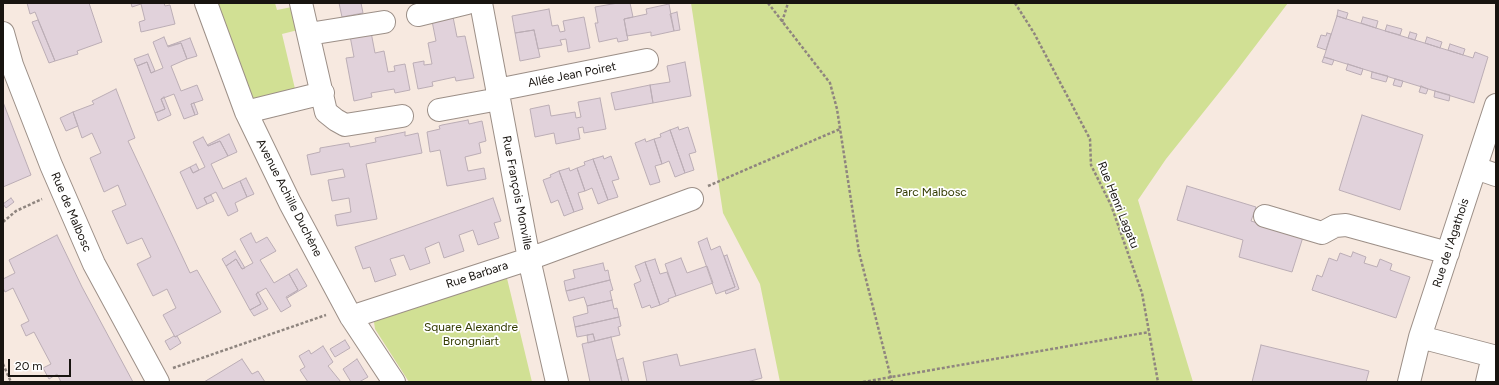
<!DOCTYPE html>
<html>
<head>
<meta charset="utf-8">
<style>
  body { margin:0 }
  #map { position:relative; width:1499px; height:385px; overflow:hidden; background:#f7e9e0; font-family:Figtree,sans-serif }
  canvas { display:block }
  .frame { position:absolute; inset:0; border:4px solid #181410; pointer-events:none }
  .scale { position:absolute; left:8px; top:359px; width:63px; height:18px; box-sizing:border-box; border:2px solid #181410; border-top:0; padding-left:5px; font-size:12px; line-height:14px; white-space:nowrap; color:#181410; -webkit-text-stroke:3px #fff; paint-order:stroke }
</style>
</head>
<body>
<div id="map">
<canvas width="1499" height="385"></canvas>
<div class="frame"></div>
<div class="scale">20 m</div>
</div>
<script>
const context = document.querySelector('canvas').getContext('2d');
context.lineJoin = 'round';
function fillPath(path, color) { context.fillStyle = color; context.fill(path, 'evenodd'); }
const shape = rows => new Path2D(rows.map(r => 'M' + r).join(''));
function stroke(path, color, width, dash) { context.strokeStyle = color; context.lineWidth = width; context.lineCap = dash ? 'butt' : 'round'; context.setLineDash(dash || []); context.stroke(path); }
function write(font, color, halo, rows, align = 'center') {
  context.font = font + ' Figtree,sans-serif'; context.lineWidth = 3.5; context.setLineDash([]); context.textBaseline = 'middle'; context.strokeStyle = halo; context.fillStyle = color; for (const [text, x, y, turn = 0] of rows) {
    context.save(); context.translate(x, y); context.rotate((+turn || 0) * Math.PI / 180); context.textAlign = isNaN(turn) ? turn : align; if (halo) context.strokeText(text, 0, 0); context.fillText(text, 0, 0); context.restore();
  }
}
fillPath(shape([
  [217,3,275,3,277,10,292,7,298,30,282,34,296,93,254,103],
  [691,3,1288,3,1234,74,1166,159,1138,200,1193,382,780,382,760,284,723,213],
  [505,270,532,382,409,382,375,329,374,322,377,316]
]), '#d1e094');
const building = shape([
  [27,3,89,3,102,42,77,51,78,54,55,61,35,12,30,14,27,3],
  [131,3,164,3,165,6,170,5,175,24,141,32,139,22,145,20,141,4,132,7,131,3],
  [339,3,361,3,363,13,342,17,339,3],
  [618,3,630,3,633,17,624,19,628,40,618,42,617,38,599,42,595,23,598,23,595,7,618,3],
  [669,4,674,31,651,36,651,32,627,36,624,19,647,14,646,9,669,4],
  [549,9,552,26,558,25,560,32,565,31,563,21,584,17,590,48,568,52,566,39,560,40,562,45,538,49,534,30,515,33,512,16,549,9],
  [1338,10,1348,13,1346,19,1337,16,1338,10],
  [677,12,680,30,674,31,670,14,677,12],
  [1337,16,1473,58,1475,52,1488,57,1474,103,1324,57,1337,16],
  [453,17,457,37,465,36,474,78,456,81,455,77,432,82,433,86,418,89,413,63,424,61,424,65,432,64,428,43,436,41,432,21,453,17],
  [1363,17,1378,21,1376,28,1361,23,1363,17],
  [38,20,55,61,49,63,32,22,38,20],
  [1387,25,1402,29,1400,35,1385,31,1387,25],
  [534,30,540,57,520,61,515,33,534,30],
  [371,32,375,53,384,51,388,72,395,71,394,66,405,64,410,90,395,93,394,89,371,93,372,97,354,101,346,58,354,57,350,36,371,32],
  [1410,32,1417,34,1415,40,1408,38,1410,32],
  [1327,33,1331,34,1326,50,1317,47,1321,35,1326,36,1327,33],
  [164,37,168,47,181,43,187,59,171,66,181,91,197,85,203,100,191,104,195,115,184,119,174,94,161,99,165,109,155,113,137,66,147,62,151,73,163,68,153,42,164,37],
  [1427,37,1442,42,1440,48,1425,43,1427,37],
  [190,38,197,56,187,59,181,43,168,46,190,38],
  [1450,44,1465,49,1463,55,1448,50,1450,44],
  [148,54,155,71,151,73,147,62,137,66,134,59,148,54],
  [1324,57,1334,60,1332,65,1322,62,1324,57],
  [685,62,691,96,653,103,650,85,670,82,667,66,685,62],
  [1348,64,1363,69,1361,75,1346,70,1348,64],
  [1372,72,1388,76,1386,82,1371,78,1372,72],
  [1395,79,1403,81,1401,87,1393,85,1395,79],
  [650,85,653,103,615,110,611,93,650,85],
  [1421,86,1428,89,1426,94,1419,92,1421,86],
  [116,89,135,138,128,141,190,273,197,270,221,312,175,337,163,315,176,308,167,289,153,296,137,264,151,257,142,238,127,244,112,211,126,205,118,185,104,192,90,158,101,153,92,133,82,138,73,112,94,104,92,101,116,89],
  [1435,91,1450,95,1449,101,1434,97,1435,91],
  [164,97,171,115,158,121,155,113,165,109,161,99,164,97],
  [600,98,606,129,584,133,583,127,578,128,580,139,556,144,554,133,535,137,530,109,549,105,551,116,575,112,576,118,581,117,578,102,600,98],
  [3,102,31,175,3,187,3,102],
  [194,103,198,114,195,115,191,104,194,103],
  [73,112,78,126,66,131,60,118,73,112],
  [1362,115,1423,135,1400,210,1339,190,1362,115],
  [468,120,469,124,482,121,486,141,479,143,481,153,465,157,468,171,484,168,486,179,447,186,440,150,430,152,427,132,440,129,439,126,442,125,468,120],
  [678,127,679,130,688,127,696,152,689,154,694,170,685,173,670,130,678,127],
  [670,130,685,173,675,177,669,161,662,164,654,139,661,137,660,134,670,130],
  [405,132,405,136,418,133,422,153,366,164,377,219,337,226,335,215,351,212,349,198,332,201,328,180,345,177,343,169,311,175,307,155,320,152,320,148,349,143,350,147,376,142,375,138,405,132],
  [229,134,237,152,228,156,220,141,208,146,207,145,229,134],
  [203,137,208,146,220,141,228,156,211,164,223,189,240,181,247,197,235,203,238,211,228,216,216,192,204,198,207,204,197,209,180,172,190,167,193,173,205,167,193,142,203,137],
  [645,139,646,142,654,139,662,164,655,166,660,182,650,185,635,143,645,139],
  [603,156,604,159,611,156,619,179,612,181,618,197,608,200,593,159,603,156],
  [593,159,608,200,598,204,592,188,585,191,577,168,585,165,584,162,593,159],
  [196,164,199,170,193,173,190,167,196,164],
  [569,168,570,171,577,168,585,191,578,193,583,209,574,212,559,171,569,168],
  [559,171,574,212,564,216,558,200,551,203,543,180,551,177,550,175,559,171],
  [246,178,254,194,247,197,240,181,246,178],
  [1187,186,1256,207,1251,221,1303,237,1292,272,1239,257,1243,240,1177,220,1187,186],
  [211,195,214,201,207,204,204,198,211,195],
  [11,198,14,202,6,208,3,204,11,198],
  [493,198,501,221,494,223,499,238,478,245,473,230,459,235,464,251,444,258,439,242,425,248,430,263,410,270,404,255,390,259,396,275,375,282,370,267,363,269,355,247,493,198],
  [251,233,256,243,267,237,276,251,260,260,274,283,289,274,298,290,286,297,291,306,281,312,266,288,256,294,261,304,250,310,226,266,236,259,242,269,253,263,240,239,251,233],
  [57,235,82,287,133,382,61,382,57,374,49,379,43,368,51,364,34,332,26,336,21,325,29,321,13,288,5,292,3,288,3,279,15,273,9,260,57,235],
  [707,238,711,250,720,246,735,287,716,294,698,242,707,238],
  [235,251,245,268,242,269,236,259,226,266,222,259,235,251],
  [1353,252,1366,257,1364,263,1377,267,1380,259,1392,264,1390,270,1410,277,1396,318,1312,290,1317,275,1322,277,1329,258,1337,261,1340,253,1351,257,1353,252],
  [727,255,739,289,726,294,725,291,735,287,724,256,727,255],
  [681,258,687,273,707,266,713,283,676,296,665,264,681,258],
  [655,259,660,274,667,272,676,296,668,299,669,301,660,305,645,262,655,259],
  [645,262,660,305,651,308,650,305,642,308,634,284,641,281,635,266,645,262],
  [603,263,605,271,608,270,610,280,566,291,564,281,575,278,573,270,603,263],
  [297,269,307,286,287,298,298,290,289,274,297,269],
  [610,280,613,290,610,291,612,300,587,306,584,297,569,301,566,291,610,280],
  [258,292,268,309,254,316,250,310,261,304,256,294,258,292],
  [612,300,614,309,617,308,619,317,575,327,573,317,588,313,587,306,612,300],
  [619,317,621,326,618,327,620,335,595,341,593,334,577,337,575,327,619,317],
  [593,334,595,341,588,343,587,335,593,334],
  [174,336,175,337,177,336,181,343,170,350,165,341,174,336],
  [611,337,622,382,590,382,582,344,611,337],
  [345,340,350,348,335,357,330,349,345,340],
  [1261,345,1369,371,1366,382,1252,382,1261,345],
  [323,346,333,362,328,366,341,382,308,382,300,370,305,367,299,356,309,350,311,354,323,346],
  [755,349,762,378,747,382,647,382,643,362,677,354,680,366,755,349],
  [623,358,629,382,622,382,617,360,623,358],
  [242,359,252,374,258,371,265,382,204,382,242,359],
  [357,359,368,377,359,382,351,382,343,369,357,359]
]);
fillPath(building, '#e1d2db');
stroke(building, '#bbadb5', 1);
const minor = shape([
  [206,3,246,112,290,203,351,317,394,382],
  [301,3,326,112,336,120,345,125,402,116],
  [481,3,529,259,557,382],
  [418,15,467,3],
  [3,33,12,65,51,165,94,264,158,382],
  [309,34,384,22],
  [497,90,647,60],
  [439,110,499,99],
  [246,112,323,93],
  [1476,168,1496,175],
  [1265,216,1322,233,1335,226,1346,225,1448,253],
  [351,317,529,259,692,199],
  [1420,337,1493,356,1487,382],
  [1409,382,1420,337,1496,105]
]);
stroke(minor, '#9c8f87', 24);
stroke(shape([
  [768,3,830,83,837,109,859,252,892,382],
  [1015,3,1034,33,1090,139,1091,165,1111,205,1142,293,1158,382],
  [782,22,788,3],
  [708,186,840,129],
  [3,222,16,211,42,199],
  [3,364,11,382],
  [173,368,326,315],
  [863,382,1149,332]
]), '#8f857f', 2.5, [3, 2]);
stroke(minor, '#fff', 22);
write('12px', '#181410', '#fff', [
  ["Allée Jean Poiret",572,75,-11],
  ["Rue François Monville",517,193,79],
  ["Avenue Achille Duchène",289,198,63],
  ["Rue Henri Lagatu",1118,205,68],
  ["Rue de Malbosc",71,212,67],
  ["Rue de l'Agathois",1451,243,-72],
  ["Rue Barbara",477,275,-18]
]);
write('12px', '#333b00', '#fff', [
  ["Parc Malbosc",931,192],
  ["Square Alexandre",471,327],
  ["Brongniart",471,341]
]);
</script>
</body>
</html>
